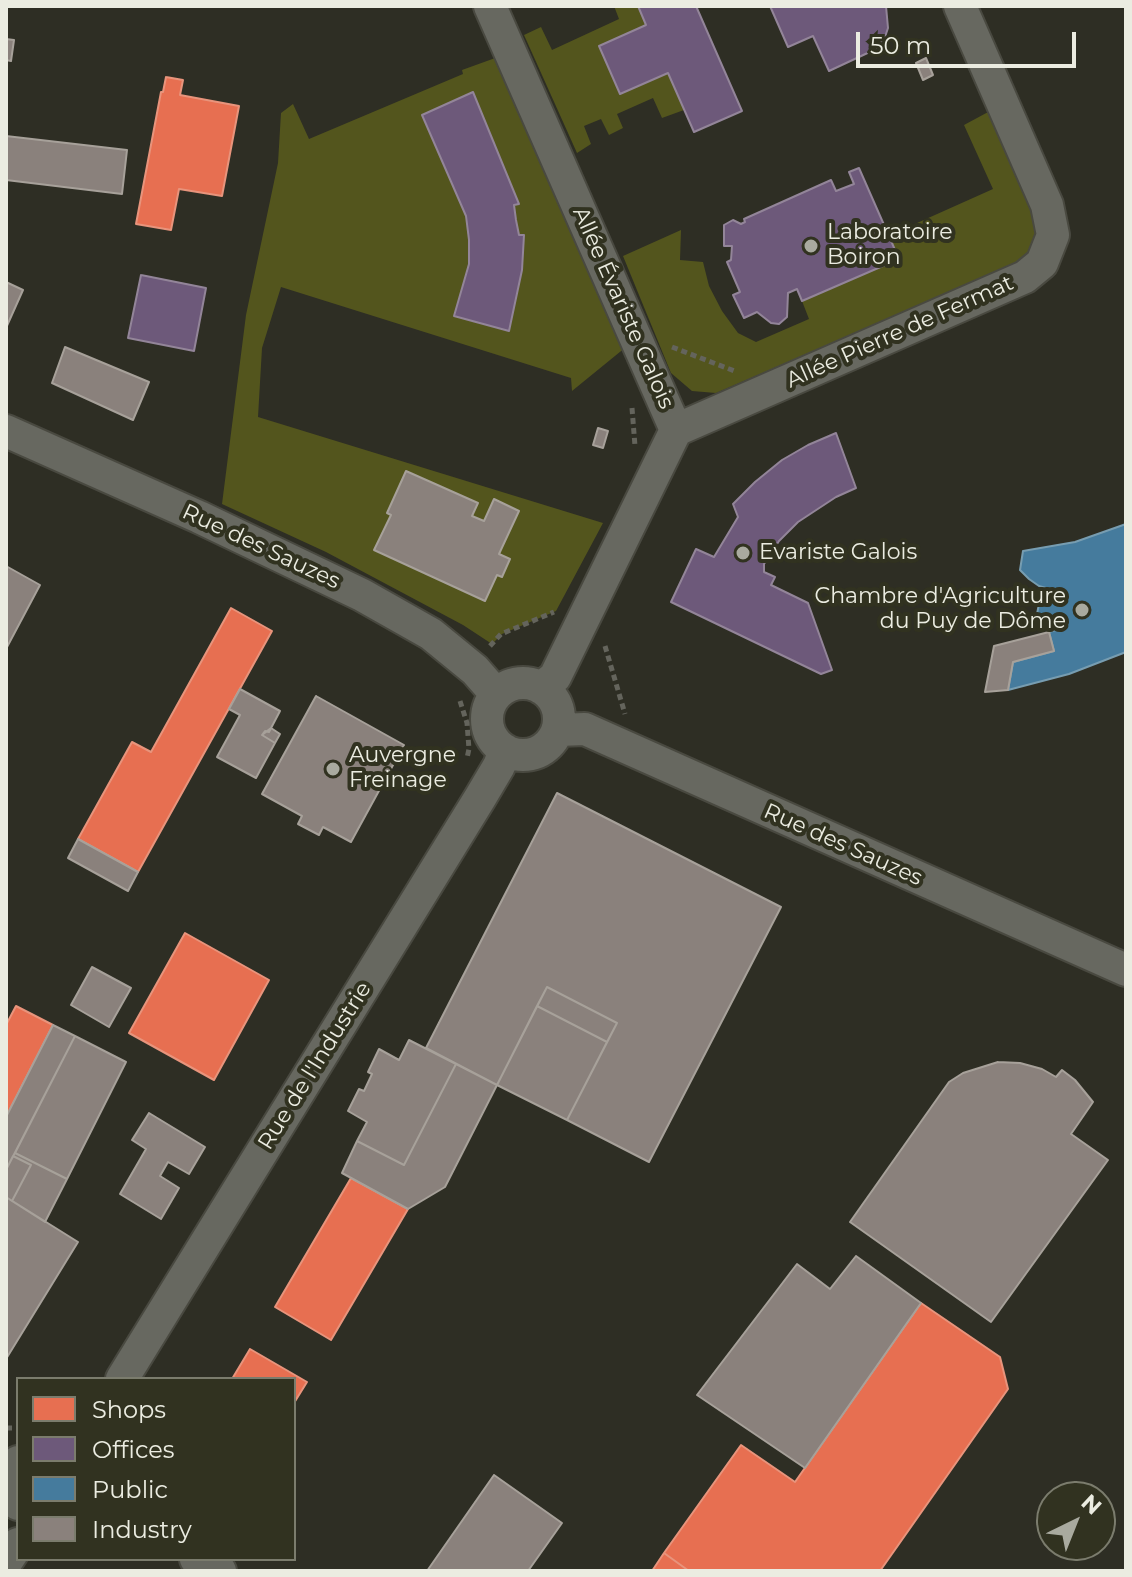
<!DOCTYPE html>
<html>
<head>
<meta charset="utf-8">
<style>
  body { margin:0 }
  #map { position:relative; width:1132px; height:1577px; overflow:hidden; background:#2e2e24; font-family:Montserrat,sans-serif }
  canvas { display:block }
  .frame { position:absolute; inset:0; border:8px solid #ebece1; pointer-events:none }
  .legend { position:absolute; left:16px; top:1377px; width:280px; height:184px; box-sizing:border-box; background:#313220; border:2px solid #7b7c6d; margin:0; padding:10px 14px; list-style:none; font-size:24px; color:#ebece1 }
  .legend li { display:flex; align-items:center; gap:16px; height:40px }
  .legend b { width:40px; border:2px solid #7b7c6d }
  .north { position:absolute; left:1036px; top:1481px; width:80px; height:80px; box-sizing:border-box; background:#313220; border:2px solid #7b7c6d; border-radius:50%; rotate:43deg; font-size:22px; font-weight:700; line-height:32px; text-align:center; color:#ebece1 }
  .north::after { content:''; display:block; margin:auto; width:28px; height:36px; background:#a9aa9f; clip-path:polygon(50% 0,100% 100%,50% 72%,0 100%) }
  .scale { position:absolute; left:856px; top:32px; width:220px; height:36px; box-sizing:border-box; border:4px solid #ebece1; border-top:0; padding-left:10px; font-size:24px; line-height:28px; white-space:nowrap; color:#ebece1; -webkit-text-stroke:6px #313220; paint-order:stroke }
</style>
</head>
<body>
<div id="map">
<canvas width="1132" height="1577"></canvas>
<div class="frame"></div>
<ul class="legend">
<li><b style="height:22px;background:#e76f51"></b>Shops</li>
<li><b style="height:22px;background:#6d597a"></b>Offices</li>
<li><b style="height:22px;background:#457b9d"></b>Public</li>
<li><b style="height:22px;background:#8a817c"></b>Industry</li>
</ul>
<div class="north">N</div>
<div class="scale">50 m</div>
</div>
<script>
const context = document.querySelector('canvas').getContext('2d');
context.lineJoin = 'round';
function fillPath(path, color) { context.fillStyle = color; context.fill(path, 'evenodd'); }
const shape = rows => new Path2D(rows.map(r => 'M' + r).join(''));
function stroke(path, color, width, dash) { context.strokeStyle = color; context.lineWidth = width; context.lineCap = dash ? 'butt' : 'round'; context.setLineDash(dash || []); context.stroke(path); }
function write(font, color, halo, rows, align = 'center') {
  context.font = font + ' Montserrat,sans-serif'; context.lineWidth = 8; context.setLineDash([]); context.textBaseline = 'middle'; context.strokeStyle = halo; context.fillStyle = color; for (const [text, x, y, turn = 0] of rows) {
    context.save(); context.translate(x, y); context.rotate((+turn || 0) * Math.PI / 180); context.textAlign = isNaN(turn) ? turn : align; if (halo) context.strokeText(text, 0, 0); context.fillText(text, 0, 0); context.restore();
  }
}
fillPath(shape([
  [614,6,638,6,646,25,599,46,619,93,668,73,684,110,662,118,653,98,617,114,623,128,609,135,601,119,584,126,591,144,577,153,524,35,541,27,552,50,619,19],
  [498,57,626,347,572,391,571,378,281,287,262,348,258,417,603,523,556,611,502,634,492,644,463,625,326,552,222,504,246,315,278,163,281,113,293,104,309,139,463,74,462,70],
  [990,111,1029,201,1036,225,1034,244,1025,260,716,393,692,391,671,373,623,256,681,230,680,260,703,262,709,286,722,311,738,333,756,342,809,319,802,301,898,259,888,236,993,189,964,125]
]), '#53551d');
const shops = shape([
  [166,77,183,80,180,95,239,106,222,196,179,189,171,230,136,224,161,92,163,92,166,77],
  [231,608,272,631,138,872,78,839,132,742,151,752,231,608],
  [185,933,269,980,214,1080,129,1033,185,933],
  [16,1006,53,1025,6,1117,6,1025,16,1006],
  [351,1178,408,1209,331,1340,275,1307,351,1178],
  [921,1303,1000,1357,1008,1389,880,1571,689,1571,664,1553,741,1445,795,1482,921,1303],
  [250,1349,307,1382,294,1403,294,1379,232,1379,250,1349],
  [664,1553,689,1571,652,1571,664,1553]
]);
fillPath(shops, '#e76f51');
stroke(shops, '#e8947c', 2);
const offices = shape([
  [638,6,696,6,742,111,694,132,668,73,620,94,599,46,646,25,638,6],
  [770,6,886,6,888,28,885,37,874,50,829,71,813,36,788,47,770,6],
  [473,92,519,204,514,205,516,220,519,235,524,235,522,270,509,331,454,316,469,264,469,240,466,216,422,115,473,92],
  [859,168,899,259,802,301,797,289,788,293,787,317,779,324,771,323,757,312,744,318,733,295,740,292,727,262,731,260,732,246,724,246,724,225,733,220,741,224,745,222,744,219,831,180,836,191,854,184,849,172,859,168],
  [141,275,206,288,194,351,128,338,141,275],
  [836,433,856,488,836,497,798,522,779,541,764,564,764,572,775,577,771,585,808,603,832,670,821,674,671,602,696,549,714,557,738,517,733,504,755,482,782,460,808,445,836,433]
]);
fillPath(offices, '#6d597a');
stroke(offices, '#938599', 2);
const public = shape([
  [1126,524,1126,652,1069,674,1008,690,1013,662,1054,651,1049,632,1056,630,1055,621,1035,624,1040,599,1063,593,1039,586,1029,579,1020,570,1023,551,1075,542,1126,524]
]);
fillPath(public, '#457b9d');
stroke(public, '#779db1', 2);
const industry = shape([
  [6,39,14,40,11,61,6,60,6,39],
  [926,58,933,75,923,80,916,63,926,58],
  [6,136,127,150,122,194,6,180,6,136],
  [6,282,23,290,6,328,6,282],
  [65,347,149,382,133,420,52,383,65,347],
  [598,428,608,431,603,448,593,445,598,428],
  [406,471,478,503,472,516,484,521,494,499,519,511,499,554,510,559,502,577,497,575,485,601,374,550,391,515,387,513,406,471],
  [6,566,40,585,6,649,6,566],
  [1049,632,1054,651,1013,662,1008,690,985,692,994,646,1049,632],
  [240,689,280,711,269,732,265,731,262,735,275,743,256,778,217,757,240,715,229,709,240,689],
  [316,696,404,745,351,842,323,827,319,835,298,824,302,816,262,794,316,696],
  [271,728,280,734,275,743,262,735,271,728],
  [557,793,781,907,649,1162,567,1120,617,1023,547,987,497,1085,426,1048,557,793],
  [78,839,138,872,128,891,68,858,78,839],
  [92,967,131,988,109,1027,71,1005,92,967],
  [547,987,617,1023,607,1042,537,1006,547,987],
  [537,1006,607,1042,567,1120,497,1085,537,1006],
  [53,1025,75,1036,6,1170,6,1117,53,1025],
  [75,1036,126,1062,67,1179,15,1153,75,1036],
  [409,1040,456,1064,404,1165,357,1141,367,1122,348,1111,359,1089,364,1091,372,1074,368,1072,379,1049,399,1060,409,1040],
  [998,1062,1020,1063,1042,1069,1056,1077,1062,1070,1075,1080,1093,1102,1071,1134,1108,1160,991,1322,850,1222,949,1082,963,1073,998,1062],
  [456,1064,497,1085,445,1187,408,1209,342,1173,357,1141,404,1165,456,1064],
  [149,1113,205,1147,189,1174,168,1162,160,1176,179,1188,161,1219,120,1194,146,1149,132,1140,149,1113],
  [15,1153,67,1179,45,1222,12,1201,31,1165,13,1156,15,1153],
  [13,1156,31,1165,12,1201,6,1197,6,1170,13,1156],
  [6,1197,78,1242,6,1359,6,1197],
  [856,1256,921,1303,805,1468,697,1395,797,1264,830,1289,856,1256],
  [494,1475,562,1523,528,1571,427,1571,494,1475]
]);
fillPath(industry, '#8a817c');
stroke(industry, '#a7a19a', 2);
const street = shape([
  [490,6,676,430,555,677,541,688],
  [676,430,1025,277,1042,263,1053,235,1047,205,960,6],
  [6,431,199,517,362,595,431,634,475,670,496,694],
  '487 719a36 36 0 1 1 72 0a36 36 0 1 1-72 0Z',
  [558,730,585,729,1126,970],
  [122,1379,480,798,499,766,505,750],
  [18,1462,12,1483,18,1504],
  [196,1559,220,1571],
  [6,1562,18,1544]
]);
stroke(street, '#494940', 36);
stroke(shape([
  [672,347,737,372],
  [632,408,635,446],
  [490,646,501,634,554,612],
  [605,646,625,714],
  [460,701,467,723,469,749,467,758],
  [6,1428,18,1428]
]), '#64645c', 5, [6, 4]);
stroke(street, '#676860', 32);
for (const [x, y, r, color] of [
  [811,246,8,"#a9aa9f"],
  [743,553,8,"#a9aa9f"],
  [1082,610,8,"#a9aa9f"],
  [333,769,8,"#a9aa9f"]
]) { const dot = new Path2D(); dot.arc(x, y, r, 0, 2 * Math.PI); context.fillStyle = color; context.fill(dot); stroke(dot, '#313220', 3); }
write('22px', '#ebece1', '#313220', [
  ["Laboratoire",827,233],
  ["Boiron",827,258],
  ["Evariste Galois",759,553],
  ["Chambre d'Agriculture",1066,597,"right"],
  ["du Puy de Dôme",1066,622,"right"],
  ["Auvergne",349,756],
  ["Freinage",349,781]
], 'left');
write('22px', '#ebece1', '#313220', [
  ["Allée Évariste Galois",623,308,66],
  ["Allée Pierre de Fermat",900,332,-24],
  ["Rue des Sauzes",261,547,25],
  ["Rue des Sauzes",843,845,24],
  ["Rue de l'Industrie",315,1066,-58]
]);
</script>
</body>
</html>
